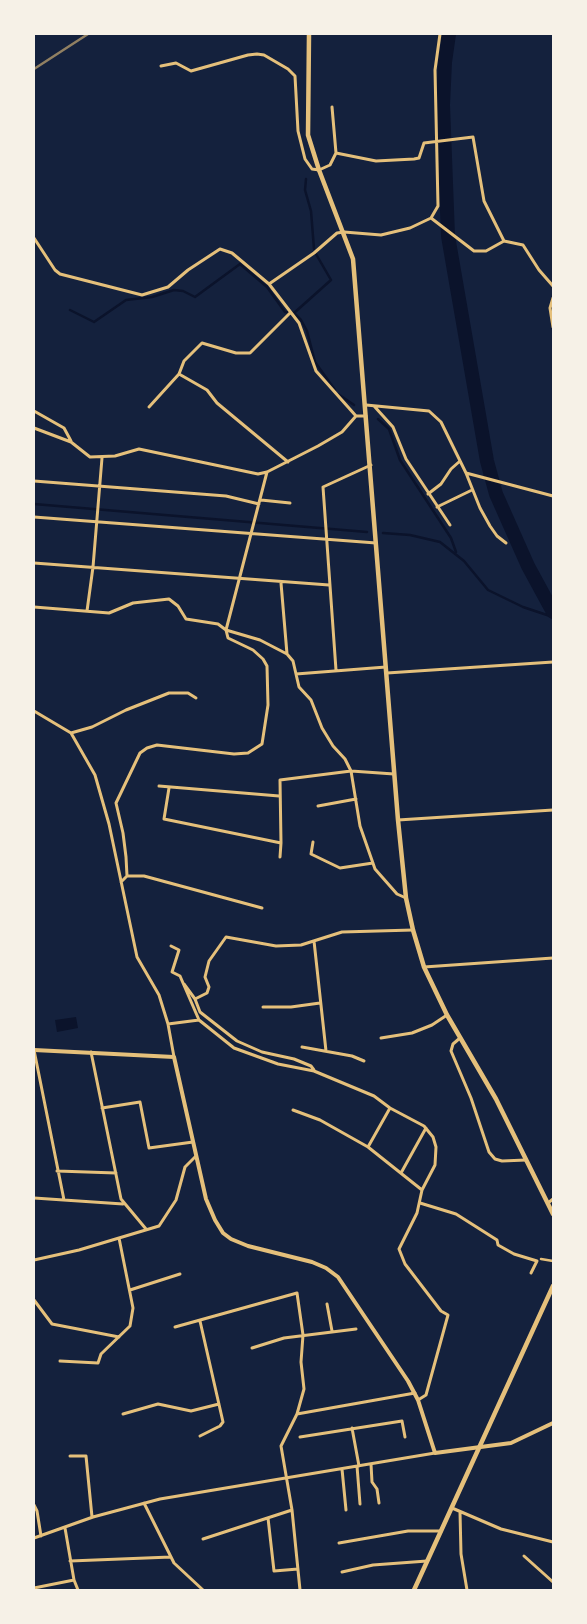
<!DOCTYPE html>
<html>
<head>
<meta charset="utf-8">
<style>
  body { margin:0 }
  #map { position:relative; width:587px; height:1624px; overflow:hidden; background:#14213d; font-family:Rubik,sans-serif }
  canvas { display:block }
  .frame { position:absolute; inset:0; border:35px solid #f6f1e7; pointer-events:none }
</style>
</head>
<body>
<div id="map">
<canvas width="587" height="1624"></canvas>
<div class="frame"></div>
</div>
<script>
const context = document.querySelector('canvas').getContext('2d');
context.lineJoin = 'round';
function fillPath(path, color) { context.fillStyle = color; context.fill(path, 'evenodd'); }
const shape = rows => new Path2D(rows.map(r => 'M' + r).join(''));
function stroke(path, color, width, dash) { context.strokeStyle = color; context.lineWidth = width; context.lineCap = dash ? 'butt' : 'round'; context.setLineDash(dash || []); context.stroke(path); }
fillPath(shape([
  [76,1017,78,1028,57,1032,55,1020]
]), '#0b132b');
stroke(shape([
  [306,179,305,190,311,211,314,249],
  [70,310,94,322,126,300,152,297,174,290,183,291,195,297,240,264,267,287,285,312,294,313,301,320,307,331,315,362,335,390],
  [294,313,331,280,316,254],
  [338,394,354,405],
  [378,419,389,429,400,460,451,538,456,552],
  [34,504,367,532],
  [383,533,410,535,440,542,464,561,488,590,523,607,553,617]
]), '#0b132b', 2.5);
stroke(shape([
  [449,34,445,62,443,105,448,236,487,461,496,494,528,566,553,612]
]), '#0b132b', 14);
stroke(shape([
  [541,1259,553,1261]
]), '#e5c07b', 2.5);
stroke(shape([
  [161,66,176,63,191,71,248,55,257,54,264,55,288,69,295,76,298,131,305,159,312,169,319,170,330,165,336,153,332,107],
  [336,153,376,161,414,159,419,158,424,143,473,137,484,201,504,241],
  [431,218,474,251,486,251,504,241,523,245,539,270,553,286],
  [34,238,55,270,60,274,142,295,168,287,188,270,220,249,232,253,269,284,299,323,316,371,356,416],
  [269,284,314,253,337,233,344,232,381,235,410,228,431,218,438,206,435,70,440,34],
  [553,298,550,308,553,327],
  [179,374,184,361,202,343,236,353,250,353,290,313],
  [366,405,429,411,441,422,466,473,553,496],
  [374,406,393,427,406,459,450,525],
  [149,407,179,374,207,390,217,403,288,462],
  [34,411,64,428,71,441],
  [34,428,71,442,90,457,115,456,139,449,258,474,267,472,318,446,342,432,356,416,366,416],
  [466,473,480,508,490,526,497,536,506,543],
  [34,481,226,496,259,504],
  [428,494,441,484,451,469,460,461],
  [261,500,290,503],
  [437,507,472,490],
  [34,517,376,543],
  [34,563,329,585],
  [281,583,287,654],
  [34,607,109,613,133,603,169,599,178,606,186,619,218,624,226,630,260,640,287,654,293,661,299,687,311,700,322,728,333,746,345,759,351,771,360,826,375,869,397,894,406,898],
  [87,611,93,567,102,458],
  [336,670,323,487,371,465],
  [387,673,553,662],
  [296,674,386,667],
  [34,711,71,733,95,775,109,824,137,957,159,995,168,1024,174,1057],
  [71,733,92,727,126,710,169,693,188,693,196,698],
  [159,786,279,796],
  [169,788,164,819,281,843,280,780,351,771,394,774],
  [318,806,356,799],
  [398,820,553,810],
  [313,842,311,854,340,868,373,863],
  [280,857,281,843],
  [127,876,144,876,262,908],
  [121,882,127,876,126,857,123,833,116,803,140,753,147,748,157,745,234,754,248,753,262,744,268,705,267,666,263,659,253,650,228,638,226,630,267,472],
  [314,941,326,1051],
  [171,946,179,950,172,972,180,976,199,1020,234,1048,278,1064,314,1071,374,1096,390,1108,424,1126,433,1137,436,1147,435,1165,422,1190,417,1213,399,1249,405,1264,441,1311,448,1315,426,1395,418,1400],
  [424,967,553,958],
  [184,984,195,999,200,1012,237,1041,262,1052,294,1059,311,1066,314,1070],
  [195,999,207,993,209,987,205,977,209,961,226,937,276,946,301,945,342,932,413,930],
  [263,1007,291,1007,320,1003],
  [168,1024,199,1020],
  [381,1038,412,1033,432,1025,447,1015],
  [460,1038,453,1044,451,1051,471,1098,489,1152,495,1159,502,1161,526,1160],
  [302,1047,352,1056,364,1061],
  [34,1050,64,1200],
  [91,1052,121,1199,146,1229],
  [102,1108,140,1102,149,1148,193,1142],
  [293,1110,320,1120,368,1147,422,1190],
  [368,1147,390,1108],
  [57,1171,116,1173],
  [401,1173,426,1128],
  [34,1198,123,1204],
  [420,1203,456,1214,497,1240,498,1245,514,1254,537,1261,531,1273],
  [548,1203,553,1199],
  [34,1260,79,1250,159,1226,176,1200,185,1167,196,1156],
  [130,1290,180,1274],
  [34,1300,52,1324,119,1337],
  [327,1304,332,1331],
  [175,1327,297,1293,303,1335,301,1362,304,1389,297,1414,281,1446,292,1510,300,1590],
  [252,1348,284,1338,356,1329],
  [60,1361,98,1363,101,1354,130,1326,133,1308,119,1238],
  [123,1414,158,1404,191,1411,219,1404],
  [297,1414,415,1393],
  [352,1428,359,1466],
  [200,1436,220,1426,223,1422,200,1321],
  [300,1437,402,1421,405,1437],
  [70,1456,86,1456,92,1517],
  [371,1464,372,1482,377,1489,379,1503],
  [357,1466,360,1504],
  [342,1469,346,1510],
  [144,1503,174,1563,203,1590],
  [34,1505,37,1511,41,1536],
  [452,1508,501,1529,553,1542],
  [460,1512,461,1554,467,1590],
  [268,1518,274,1571,298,1569],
  [65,1528,74,1580,78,1590],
  [34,1538,93,1517,160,1499,435,1453],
  [203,1539,292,1510],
  [339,1543,408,1531,441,1531],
  [524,1556,553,1582],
  [70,1561,171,1557],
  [342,1572,373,1565,427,1561],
  [34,1588,74,1580]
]), '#e5c07b', 3);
stroke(shape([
  [34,1050,174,1057,206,1199,215,1220,223,1233,231,1239,248,1246,312,1262,326,1268,338,1277,408,1381,418,1400,435,1453,511,1443,553,1423]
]), '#e5c07b', 4);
stroke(shape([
  [309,34,308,135,319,170,353,259,398,820,406,898,413,930,424,967,447,1015,496,1099,553,1214],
  [414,1590,553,1286]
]), '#e5c07b', 4.5);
stroke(shape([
  [34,69,88,34]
]), '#918062', 2.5);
</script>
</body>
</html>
